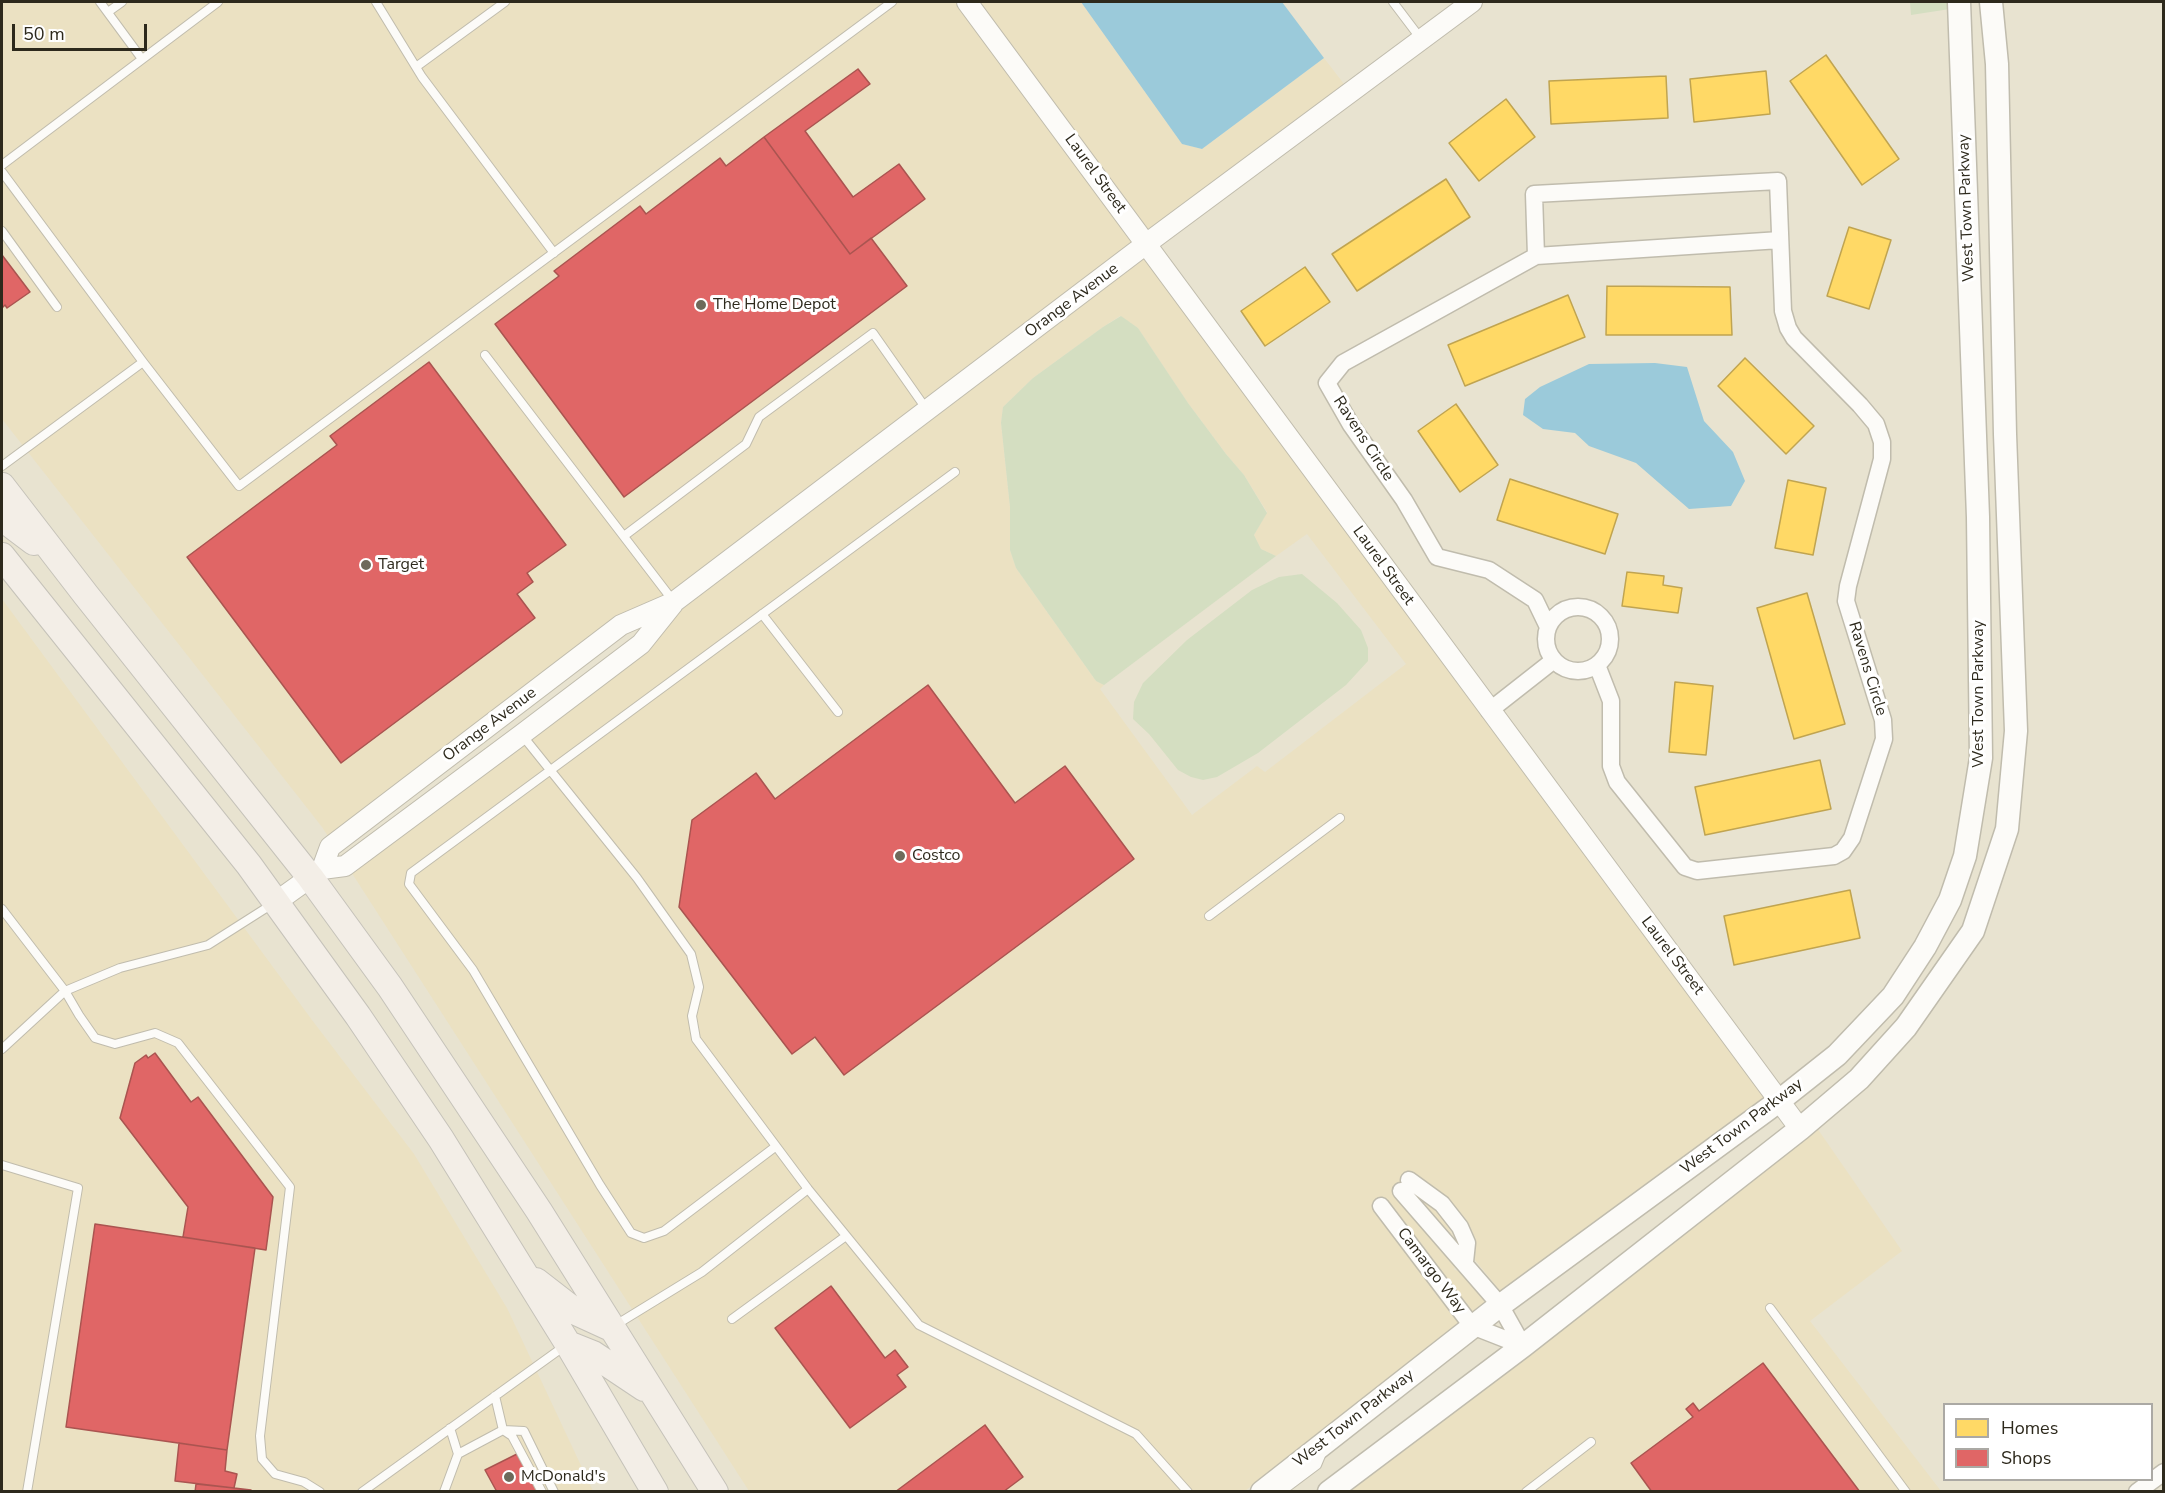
<!DOCTYPE html>
<html>
<head>
<meta charset="utf-8">
<style>
  body { margin:0 }
  #map { position:relative; width:2165px; height:1493px; overflow:hidden; background:#e8e3d0; font-family:"Nunito Sans",sans-serif }
  canvas { display:block }
  .frame { position:absolute; inset:0; border:3px solid #2d291c; pointer-events:none }
  .legend { position:absolute; left:1943px; top:1403px; width:210px; height:78px; box-sizing:border-box; background:#fff; border:2px solid #aba9a4; margin:0; padding:8px 10px; list-style:none; font-size:18px; color:#2d291c }
  .legend li { display:flex; align-items:center; gap:12px; height:30px }
  .legend b { width:30px; border:2px solid #aba9a4 }
  .scale { position:absolute; left:12px; top:24px; width:135px; height:27px; box-sizing:border-box; border:3px solid #2d291c; border-top:0; padding-left:8px; font-size:18px; line-height:21px; white-space:nowrap; color:#2d291c; -webkit-text-stroke:4px #fff; paint-order:stroke }
</style>
</head>
<body>
<div id="map">
<canvas width="2165" height="1493"></canvas>
<div class="frame"></div>
<ul class="legend">
<li><b style="height:16px;background:#ffd966"></b>Homes</li>
<li><b style="height:16px;background:#e06666"></b>Shops</li>
</ul>
<div class="scale">50 m</div>
</div>
<script>
const context = document.querySelector('canvas').getContext('2d');
context.lineJoin = 'round';
function fillPath(path, color) { context.fillStyle = color; context.fill(path, 'evenodd'); }
const shape = rows => new Path2D(rows.map(r => 'M' + r).join(''));
function stroke(path, color, width, dash) { context.strokeStyle = color; context.lineWidth = width; context.lineCap = dash ? 'butt' : 'round'; context.setLineDash(dash || []); context.stroke(path); }
function write(font, color, halo, rows, align = 'center') {
  context.font = font + ' "Nunito Sans",sans-serif'; context.lineWidth = 6; context.setLineDash([]); context.textBaseline = 'middle'; context.strokeStyle = halo; context.fillStyle = color; for (const [text, x, y, turn = 0] of rows) {
    context.save(); context.translate(x, y); context.rotate((+turn || 0) * Math.PI / 180); context.textAlign = isNaN(turn) ? turn : align; if (halo) context.strokeText(text, 0, 0); context.fillText(text, 0, 0); context.restore();
  }
}
fillPath(shape([
  [2,2,956,2,1133,242,335,847,322,827,2,419],
  [979,2,1081,2,1182,144,1202,149,1324,58,1344,84,1147,231],
  [1145,258,1476,708,1765,1098,1501,1292,1475,1260,1476,1240,1469,1224,1457,1208,1443,1219,1454,1237,1438,1220,1426,1233,1455,1265,1454,1270,1460,1271,1486,1303,1473,1312,1417,1238,1403,1249,1459,1324,1245,1491,749,1491,346,864],
  [1120,316,1138,328,1188,403,1226,454,1244,475,1267,512,1254,535,1261,549,1276,556,1307,534,1406,664,1265,772,1257,766,1192,815,1100,689,1104,685,1096,681,1016,568,1010,550,1010,507,1001,423,1003,407,1033,378,1103,327],
  [2,599,312,1020,414,1154,507,1308,593,1491,2,1491],
  [1817,1128,1902,1251,1810,1321,1941,1491,1347,1492]
]), '#ebe1c2');
fillPath(shape([
  [1910,2,1950,2,1950,9,1911,15],
  [1121,316,1138,328,1188,403,1226,454,1244,475,1267,513,1254,535,1261,549,1276,556,1104,685,1096,681,1016,568,1010,550,1010,507,1001,423,1003,407,1033,378,1103,327],
  [1302,574,1337,603,1361,630,1368,648,1368,661,1346,685,1258,753,1217,777,1203,780,1191,777,1178,770,1149,734,1133,719,1134,702,1143,683,1187,640,1252,590,1279,577]
]), '#d4dec1');
fillPath(shape([
  [1081,2,1282,2,1324,58,1202,149,1182,144],
  [1655,363,1687,367,1704,421,1733,452,1745,481,1731,506,1689,509,1636,463,1589,446,1575,433,1543,429,1523,415,1525,399,1540,387,1589,364]
]), '#9bcada');
const homes = shape([
  [1826,55,1899,159,1862,185,1790,81,1826,55],
  [1766,71,1770,114,1694,122,1690,79,1766,71],
  [1666,76,1668,118,1551,124,1549,81,1666,76],
  [1506,99,1535,137,1479,181,1449,143,1506,99],
  [1446,179,1470,217,1357,291,1332,254,1446,179],
  [1849,227,1891,240,1869,309,1827,296,1849,227],
  [1305,267,1330,302,1265,346,1241,311,1305,267],
  [1607,286,1730,287,1732,335,1606,335,1607,286],
  [1568,295,1585,337,1465,386,1448,345,1568,295],
  [1745,358,1814,426,1786,454,1718,386,1745,358],
  [1456,404,1498,465,1460,492,1418,431,1456,404],
  [1510,479,1618,514,1605,554,1497,520,1510,479],
  [1788,480,1826,488,1813,555,1775,548,1788,480],
  [1627,572,1664,576,1663,585,1682,588,1678,613,1622,606,1627,572],
  [1807,593,1845,724,1794,739,1757,608,1807,593],
  [1675,682,1713,686,1706,755,1669,752,1675,682],
  [1820,760,1831,809,1705,835,1695,787,1820,760],
  [1850,890,1860,938,1734,965,1724,916,1850,890]
]);
fillPath(homes, '#ffd966');
stroke(homes, '#c0a450', 1.5);
const shops = shape([
  [858,69,870,84,805,131,853,197,899,164,925,199,850,254,764,137,858,69],
  [764,137,850,254,871,238,907,286,624,497,495,324,559,276,554,271,640,206,646,214,720,158,726,166,764,137],
  [2,255,30,292,7,308,5,305,2,308,2,255],
  [429,362,566,545,527,573,533,582,517,594,535,618,341,763,187,557,337,445,330,436,429,362],
  [928,685,1015,803,1065,766,1134,859,844,1075,815,1037,792,1054,679,907,692,820,756,773,775,799,928,685],
  [155,1053,191,1102,198,1097,273,1197,266,1250,183,1237,188,1207,120,1118,135,1063,146,1055,148,1058,155,1053],
  [95,1224,255,1248,227,1450,66,1427,95,1224],
  [831,1286,885,1358,895,1350,908,1367,897,1375,906,1387,850,1428,775,1328,831,1286],
  [1763,1363,1860,1492,1652,1492,1631,1463,1693,1417,1686,1409,1693,1403,1699,1411,1763,1363],
  [985,1425,1023,1477,1003,1492,895,1492,985,1425],
  [179,1443,227,1450,225,1471,237,1474,234,1488,175,1481,179,1443],
  [517,1454,538,1492,497,1492,485,1470,517,1454],
  [196,1484,234,1488,251,1490,195,1492,196,1484]
]);
fillPath(shops, '#e06666');
stroke(shops, '#aa5450', 1.5);
const service = shape([
  [100,2,142,59],
  [376,2,422,77,554,253],
  [1393,2,1421,39],
  [108,12,122,2],
  [416,67,505,2],
  [2,165,218,2],
  [2,172,143,362,239,486,892,2],
  [2,231,57,307],
  [485,355,674,602],
  [2,466,143,362],
  [624,536,746,444,759,417,873,333,927,410],
  [762,614,838,712],
  [522,735,637,878,691,954,699,987,692,1016,696,1039,808,1189,919,1325,1136,1434,1188,1492],
  [2,909,65,991,79,1015,95,1038,115,1044,155,1033,178,1043,290,1187,260,1436,262,1459,275,1474,304,1482,320,1492],
  [1209,916,1340,818],
  [2,1049,65,991,120,968,208,945,274,903],
  [775,1147,664,1231,644,1238,631,1233,600,1185,473,970,409,884,411,873,955,472],
  [2,1165,78,1188,27,1492],
  [1770,1308,1906,1492],
  [732,1319,846,1236],
  [614,1326,702,1272,808,1189],
  [495,1396,503,1430,512,1436,542,1492],
  [458,1454,503,1430,524,1431,554,1492],
  [362,1492,566,1345],
  [444,1492,458,1454,450,1428],
  [1281,1492,1317,1465,1322,1453],
  [1526,1492,1591,1442]
]);
const minor = shape([
  [1536,256,1534,194,1778,181,1783,311,1788,328,1794,338,1860,405,1876,424,1882,442,1882,459,1848,586,1846,601,1883,720,1884,739,1852,838,1843,851,1834,856,1697,871,1685,867,1617,782,1611,766,1611,701,1597,665],
  '1546 639a32 32 0 1 1 64 0a32 32 0 1 1-64 0Z',
  [1548,627,1535,600,1489,570,1437,557,1404,500,1351,425,1327,383,1343,363,1536,256,1780,240],
  [1489,711,1554,660],
  [1409,1180,1442,1204,1460,1227,1467,1243,1465,1262],
  [1381,1206,1472,1326,1523,1346,1500,1305,1401,1191],
  [2137,1492,2164,1472]
]);
const tertiary = shape([
  [967,2,1800,1129],
  [322,869,330,847,621,625,674,602,1146,244,1472,2],
  [276,902,322,869,345,866,521,735,641,644,673,604]
]);
const secondary = shape([
  [1262,1492,1494,1310,1779,1101,1837,1055,1893,996,1925,947,1950,900,1965,856,1981,758,1978,517,1959,2],
  [1329,1492,1523,1346,1800,1129,1859,1079,1906,1027,1973,931,2007,829,2016,731,2005,434,1997,64,1991,2]
]);
const primary = shape([
  [2,486,86,595,310,877,390,987,539,1211,715,1492],
  [2,518,34,542],
  [2,556,249,865,358,1016,441,1139,568,1344,655,1492],
  [536,1281,576,1312,611,1328],
  [568,1344,593,1354,644,1388]
]);
stroke(service, '#c0bcad', 10);
stroke(minor, '#c0bcad', 19);
stroke(tertiary, '#c0bcad', 22);
stroke(secondary, '#c0bcad', 25);
stroke(primary, '#c5c2b9', 28);
stroke(service, '#fcfbf8', 8);
stroke(minor, '#fcfbf8', 16);
stroke(tertiary, '#fcfbf8', 20);
stroke(secondary, '#fcfbf8', 22);
stroke(primary, '#f3eee7', 26);
for (const [x, y, r, color] of [
  [701,305,6,"#6e6a5b"],
  [366,565,6,"#6e6a5b"],
  [900,856,6,"#6e6a5b"],
  [509,1477,6,"#6e6a5b"]
]) { const dot = new Path2D(); dot.arc(x, y, r, 0, 2 * Math.PI); context.fillStyle = color; context.fill(dot); stroke(dot, '#fff', 2); }
write('16px', '#2d291c', '#fff', [
  ["Laurel Street",1095,174,54],
  ["West Town Parkway",1967,208,-92],
  ["Orange Avenue",1072,301,-37],
  ["Ravens Circle",1363,439,57],
  ["Laurel Street",1383,566,54],
  ["Ravens Circle",1867,669,73],
  ["West Town Parkway",1979,694,-90],
  ["Orange Avenue",490,725,-37],
  ["Laurel Street",1672,956,53],
  ["West Town Parkway",1742,1127,-37],
  ["Camargo Way",1431,1271,53],
  ["West Town Parkway",1354,1419,-38]
]);
write('16px', '#2d291c', '#fff', [
  ["The Home Depot",713,305],
  ["Target",378,565],
  ["Costco",912,856],
  ["McDonald's",521,1477]
], 'left');
</script>
</body>
</html>
